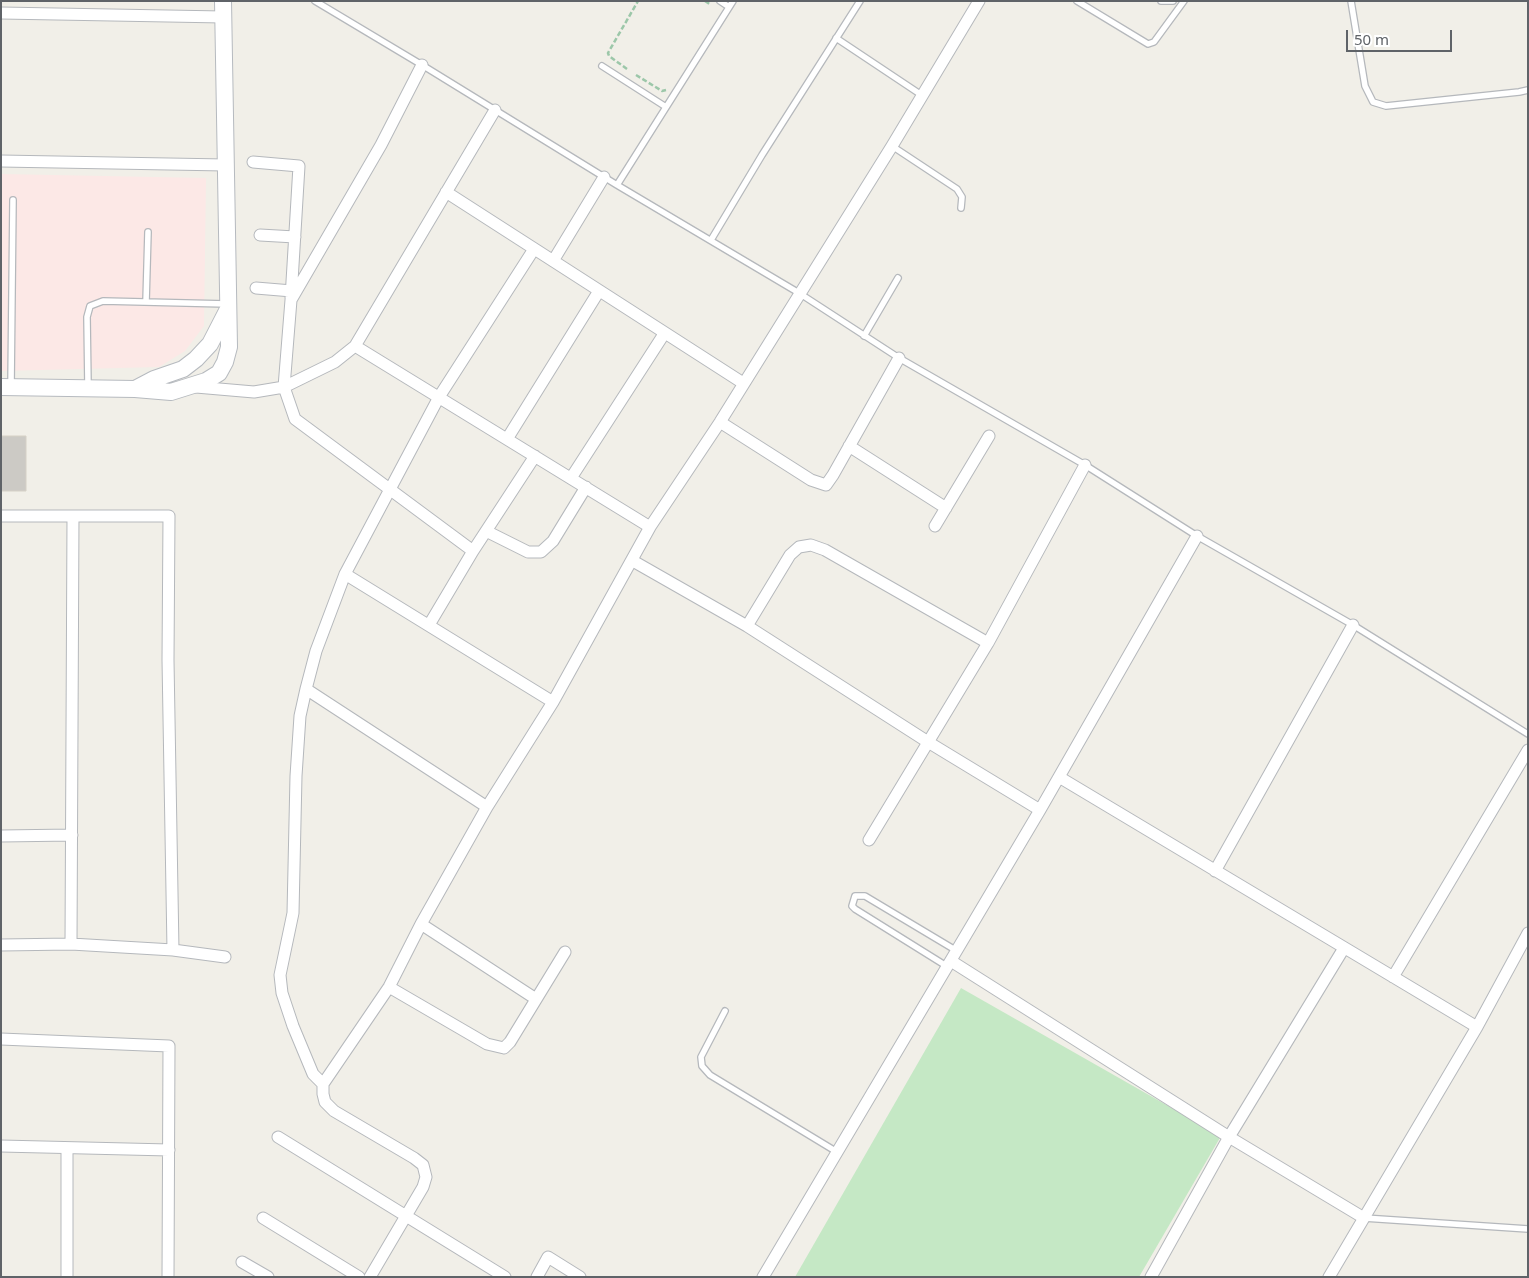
<!DOCTYPE html>
<html>
<head>
<meta charset="utf-8">
<style>
  body { margin:0 }
  #map { position:relative; width:1529px; height:1278px; overflow:hidden; background:#f1efe8; font-family:"Noto Sans",sans-serif }
  canvas { display:block }
  .frame { position:absolute; inset:0; border:2px solid #5f6368; pointer-events:none }
  .scale { position:absolute; left:1346px; top:30px; width:106px; height:22px; box-sizing:border-box; border:2px solid #5f6368; border-top:0; padding-left:6px; font-size:15px; line-height:18px; white-space:nowrap; color:#5f6368; -webkit-text-stroke:4px #fff; paint-order:stroke }
</style>
</head>
<body>
<div id="map">
<canvas width="1529" height="1278"></canvas>
<div class="frame"></div>
<div class="scale">50 m</div>
</div>
<script>
const context = document.querySelector('canvas').getContext('2d');
context.lineJoin = 'round';
function fillPath(path, color) { context.fillStyle = color; context.fill(path, 'evenodd'); }
const shape = rows => new Path2D(rows.map(r => 'M' + r).join(''));
function stroke(path, color, width, dash) { context.strokeStyle = color; context.lineWidth = width; context.lineCap = dash ? 'butt' : 'round'; context.setLineDash(dash || []); context.stroke(path); }
fillPath(shape([
  [1,174,206,178,204,326,185,351,159,367,1,371]
]), '#fce8e6');
fillPath(shape([
  [961,988,1221,1136,1139,1277,795,1277]
]), '#c5e8c5');
const building = shape([
  [1,436,26,436,26,491,1,491,1,436]
]);
fillPath(building, '#cccac5');
stroke(building, '#d6d1c6', 1);
const lane = shape([
  [315,1,422,65,617,185,799,293,899,358,1085,465,1197,536,1353,625,1528,734],
  [720,1,729,7],
  [1077,1,1148,44,1154,42,1184,1],
  [1161,1,1173,1],
  [1351,1,1365,86,1373,102,1386,106,1519,92,1528,90],
  [836,38,923,96],
  [602,66,666,107],
  [892,146,957,189,962,197,961,208],
  [617,185,733,1],
  [711,240,762,155,860,1],
  [146,302,148,232],
  [864,336,898,278],
  [11,385,13,200],
  [88,386,87,317,90,306,103,301,227,304],
  [948,967,855,909,852,906,855,896,865,896,957,951],
  [725,1011,701,1057,702,1066,710,1075,837,1152],
  [1364,1218,1528,1229]
]);
const street = shape([
  [1,13,223,17],
  [422,65,381,145,291,300,284,387,295,419,473,551,535,456],
  [495,110,355,346,650,527],
  [1,161,225,165],
  [253,162,299,166,291,298],
  [446,192,743,383],
  [260,235,295,237],
  [553,261,604,177],
  [256,288,292,291],
  [196,387,254,392,284,387,335,362,355,346],
  [720,422,811,480,826,485,833,475,899,358],
  [507,439,599,291],
  [849,446,946,508],
  [571,478,664,334],
  [1,516,169,516,168,660,173,950,71,944,1,945],
  [935,526,989,436],
  [486,531,528,552,541,552,553,541,586,487],
  [633,561,747,626,928,742,1040,810],
  [345,574,553,702],
  [429,625,473,551],
  [747,626,790,555,799,547,811,545,825,550,988,643],
  [306,689,300,716,296,776,293,913,280,975,282,993,293,1026,313,1074,323,1084],
  [1059,777,1477,1027],
  [487,807,306,689,316,651,345,574,439,397,534,249],
  [1,836,72,835],
  [869,840,988,643,1085,465],
  [1215,871,1353,625],
  [421,924,536,999],
  [71,944,73,516],
  [173,950,225,957],
  [951,961,1229,1137,1364,1218],
  [1393,977,1528,750],
  [389,987,487,1044,504,1048,510,1042,565,952],
  [1,1039,169,1046,168,1277],
  [278,1137,505,1277],
  [1,1146,169,1150],
  [263,1218,359,1277],
  [242,1262,268,1277],
  [67,1277,67,1148],
  [370,1277,423,1187,426,1177,423,1165,414,1158,334,1111,325,1102,323,1094,323,1084,389,987,421,924,487,807,553,702,650,527,720,422,892,146,979,1],
  [537,1277,548,1257,580,1277],
  [763,1277,1040,810,1197,536],
  [1151,1277,1229,1137,1344,948],
  [1329,1277,1477,1027,1528,933]
]);
const secondary = shape([
  [1,387,135,389,171,392,206,381,219,373,225,362,229,347,223,1],
  [135,389,154,379,183,369,196,359,210,344,227,311]
]);
stroke(lane, '#b5b8bc', 8);
stroke(street, '#b5b8bc', 13);
stroke(secondary, '#b6babf', 18);
stroke(shape([
  [705,1,711,5],
  [627,69,609,56,608,53,638,1],
  [636,75,662,91,666,90]
]), '#9cc7a9', 2.5, [5, 2.5]);
stroke(lane, '#fff', 5.5);
stroke(street, '#fff', 11);
stroke(secondary, '#fff', 16);
</script>
</body>
</html>
